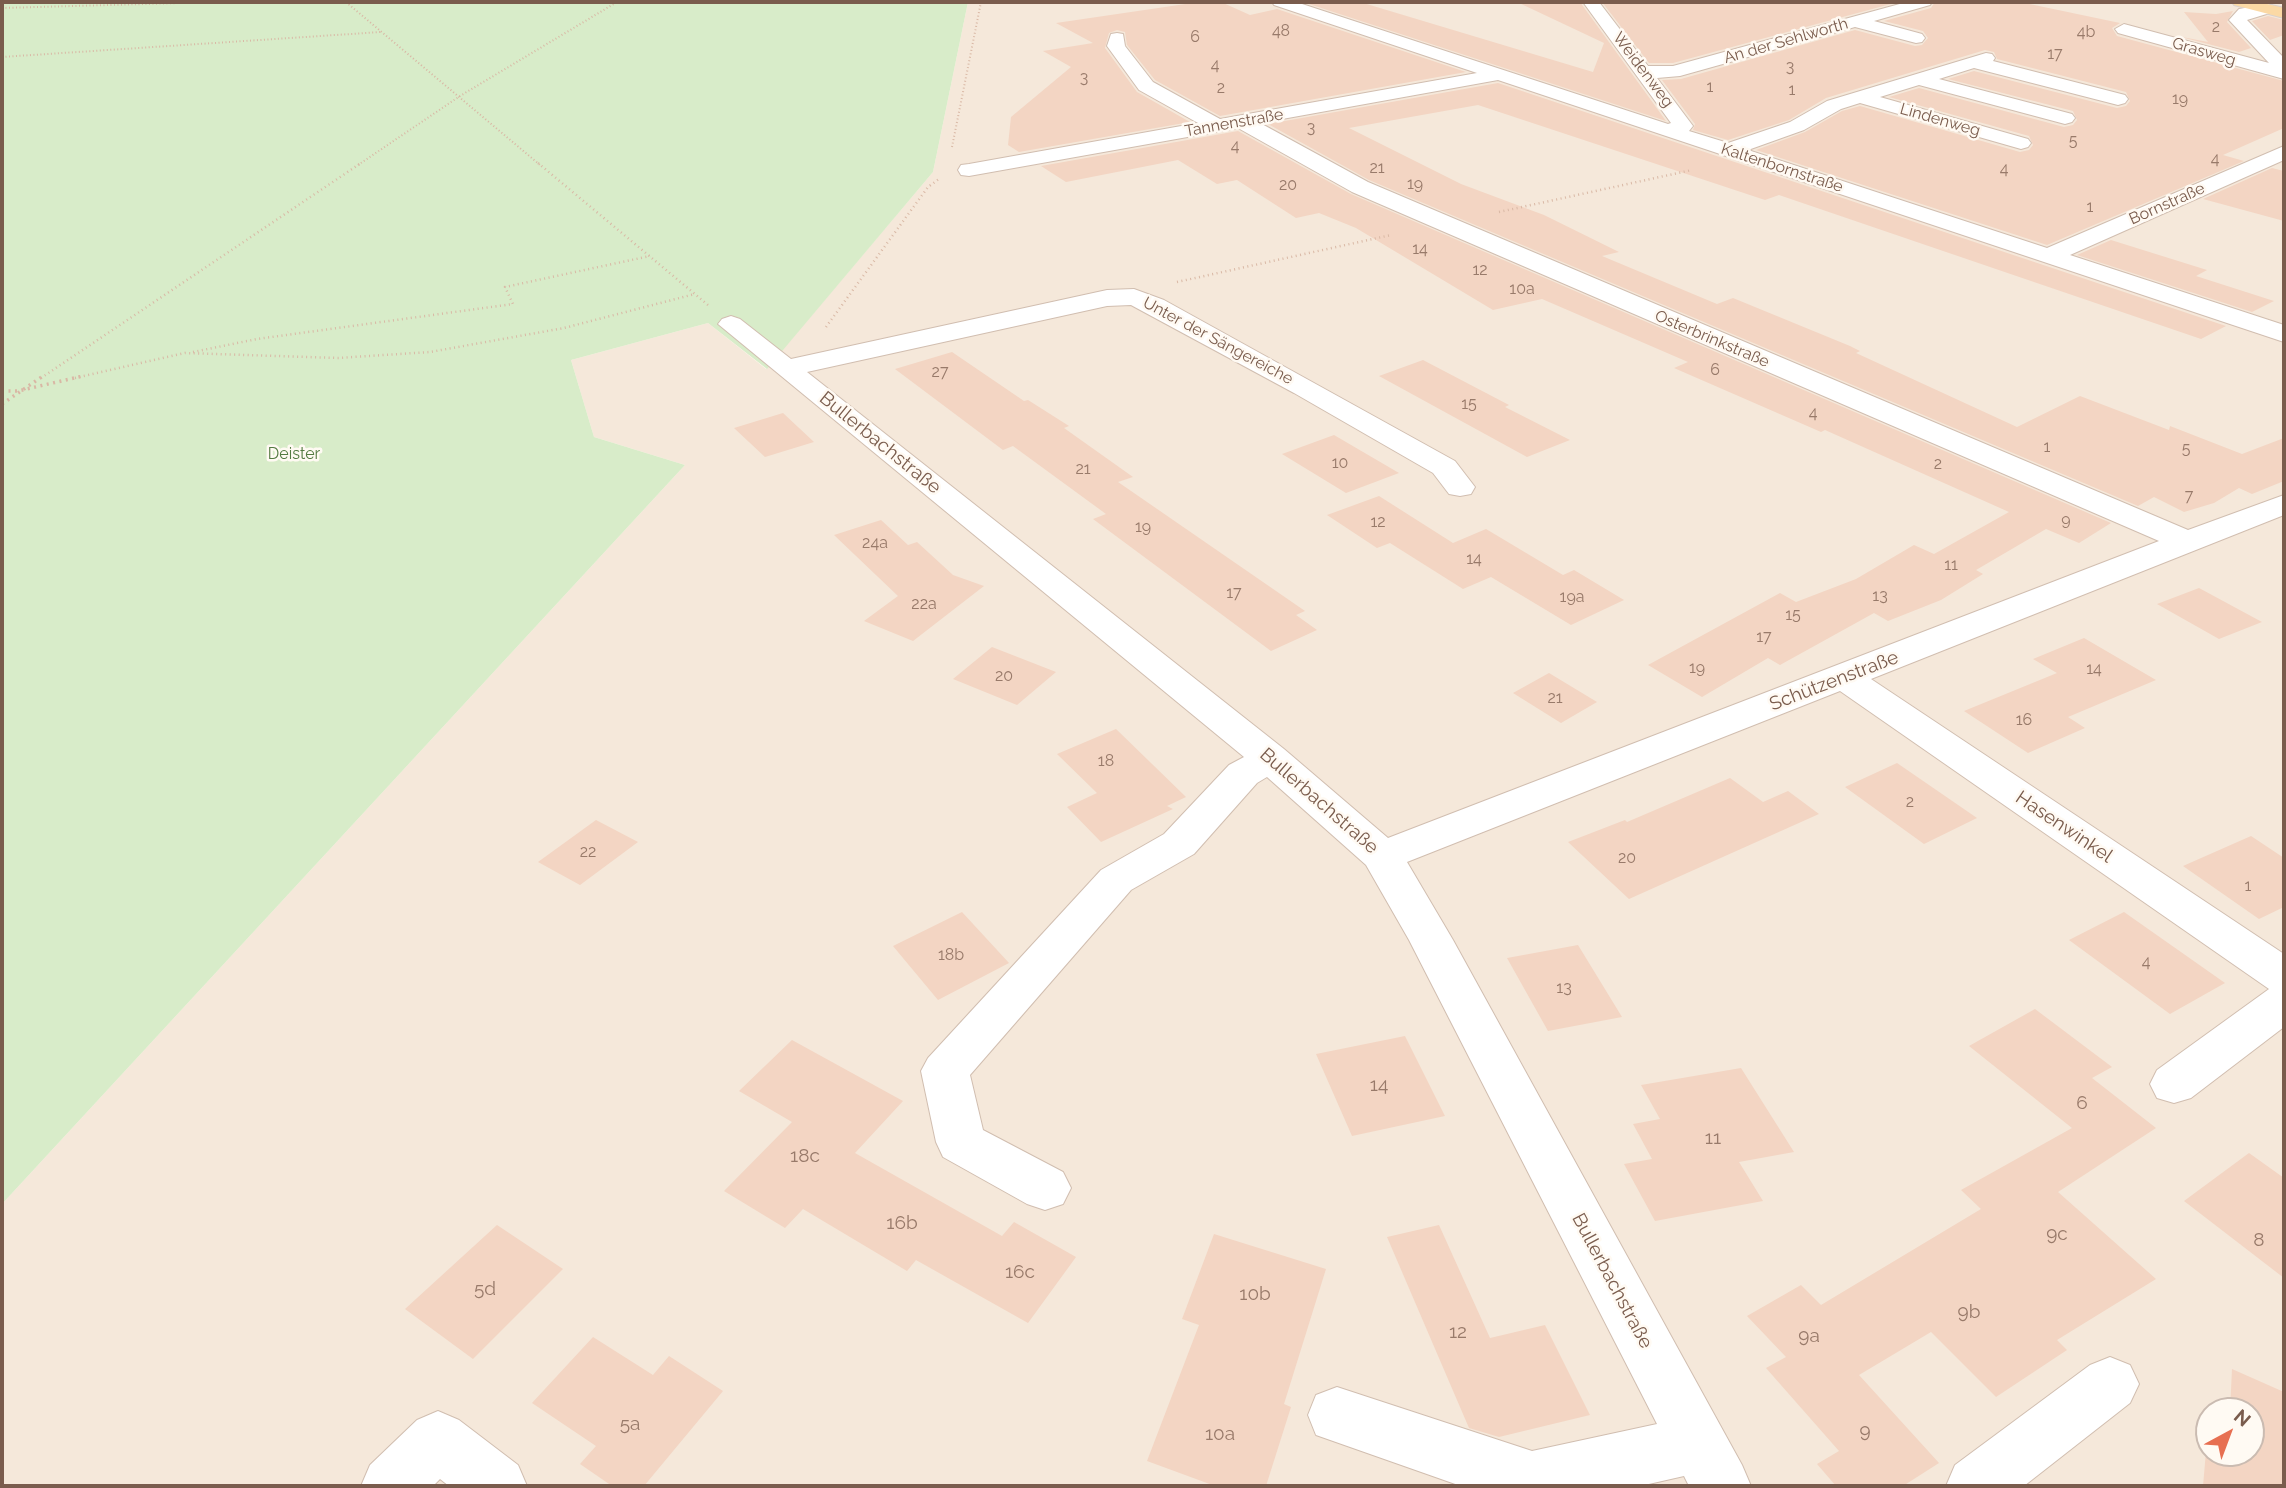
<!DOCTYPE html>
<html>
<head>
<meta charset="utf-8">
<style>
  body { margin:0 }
  #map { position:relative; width:2286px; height:1488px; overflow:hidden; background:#fdf6ec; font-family:Raleway,sans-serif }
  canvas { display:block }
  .frame { position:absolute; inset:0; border:4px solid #7a5c4d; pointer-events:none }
  .north { position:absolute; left:2195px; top:1397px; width:70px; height:70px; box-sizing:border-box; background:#fffaf3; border:2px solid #cabbb1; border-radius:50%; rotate:41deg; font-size:19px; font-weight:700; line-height:28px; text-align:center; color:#7a5c4d }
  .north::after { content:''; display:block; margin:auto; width:24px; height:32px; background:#e76f51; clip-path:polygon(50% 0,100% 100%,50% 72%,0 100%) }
</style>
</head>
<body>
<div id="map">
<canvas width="2286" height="1488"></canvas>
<div class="frame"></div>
<div class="north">N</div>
</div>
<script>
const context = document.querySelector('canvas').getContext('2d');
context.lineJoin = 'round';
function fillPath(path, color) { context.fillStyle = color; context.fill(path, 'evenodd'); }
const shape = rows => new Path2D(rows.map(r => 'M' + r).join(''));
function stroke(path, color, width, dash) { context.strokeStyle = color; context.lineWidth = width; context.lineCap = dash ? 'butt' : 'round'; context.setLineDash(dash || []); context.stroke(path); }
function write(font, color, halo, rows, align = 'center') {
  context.font = font + ' Raleway,sans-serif'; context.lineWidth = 5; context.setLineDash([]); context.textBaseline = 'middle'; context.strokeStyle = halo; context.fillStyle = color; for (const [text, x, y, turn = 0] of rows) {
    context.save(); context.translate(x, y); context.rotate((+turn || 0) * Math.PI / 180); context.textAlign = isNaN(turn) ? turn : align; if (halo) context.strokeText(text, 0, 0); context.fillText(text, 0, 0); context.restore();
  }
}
fillPath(shape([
  [968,2,2284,2,2284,1486,2,1486,2,1204,685,465,594,437,571,360,708,323,766,369,933,172],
  [2209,1411,2251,1411,2251,1453,2209,1453]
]), '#f5e8da');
fillPath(shape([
  [2,2,968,2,933,172,767,369,708,323,571,360,594,437,685,465,2,1204]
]), '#d8ecc9');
fillPath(shape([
  [1199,2,1221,2,1250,15,1277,9,1466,72,1220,116,1155,80,1127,45,1125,32,1117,30,1109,33,1105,48,1137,92,1190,122,1019,152,1008,145,1011,117,1071,67,1043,51,1093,43,1056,23],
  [1343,2,1360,2,1593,72,1604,43,1517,2,1580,2,1666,121,1306,3],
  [1602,2,1898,2,1673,63,1649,63],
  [1935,2,2020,2,2120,23,2112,28,2117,36,2284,81,2284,128,2223,155,2244,161,2047,245,1756,150,1805,132,1842,111,1860,106,2020,152,2029,150,2033,145,2029,136,1889,97,1919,88,2064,127,2073,125,2077,120,2073,111,1948,79,1974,71,2117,108,2126,106,2130,101,2126,92,1997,59,1994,52,1985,50,1826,98,1789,120,1728,140,1693,130,1695,124,1662,80,1681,79,1855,30,1915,46,1922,45,1928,38,1923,31,1884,21,1931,8],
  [2233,11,2227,22,2251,48,2239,52,2177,36,2208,42,2184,12,2216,14],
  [2268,16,2284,20,2284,35,2270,40,2252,21],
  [1498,83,2226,326,2201,339,1779,195,1765,200,1478,105,1349,128,1461,184,1544,215,1619,252,1602,256,1717,304,1733,298,1850,346,1860,351,1856,353,2017,427,2080,396,2169,430,2170,426,2242,454,2284,438,2284,481,2252,494,2239,488,2214,503,2184,512,2154,497,2138,506,1369,180,1268,124],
  [1238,131,1351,194,2111,523,2079,543,2046,529,1976,570,1983,574,1941,600,1888,621,1874,613,1780,665,1768,658,1702,697,1648,665,1780,593,1796,602,1856,579,1914,545,1934,554,2009,512,1825,430,1821,432,1674,368,1688,362,1542,299,1493,310,1356,228,1319,213,1296,218,1237,180,1217,184,1178,160,1066,182,1041,166],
  [2272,168,2284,171,2284,221,2203,199],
  [2111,240,2207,270,2196,276,2274,301,2252,312,2077,255],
  [952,352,1024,401,1028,400,1069,426,1064,428,1133,477,1118,482,1305,611,1296,615,1317,630,1271,651,1093,519,1106,514,1013,446,1003,450,895,369],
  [1423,360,1509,405,1505,407,1570,440,1527,457,1379,376],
  [783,413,814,442,765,457,734,428],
  [1334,435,1399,473,1346,493,1282,454],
  [1379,496,1453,543,1486,529,1563,575,1574,570,1624,600,1571,625,1491,577,1463,589,1390,543,1377,548,1327,515],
  [881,520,908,545,917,542,953,575,984,586,913,641,864,621,898,596,834,535],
  [2199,588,2262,622,2219,639,2157,604],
  [2084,638,2156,680,2068,717,2085,728,2028,753,1964,711,2057,673,2033,659],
  [992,647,1056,672,1017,705,953,679],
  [1549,673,1597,702,1561,723,1513,693],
  [1116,729,1186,797,1167,806,1173,809,1101,842,1067,807,1097,793,1057,754],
  [1897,763,1977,818,1924,844,1845,787],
  [1730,778,1763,802,1788,791,1819,814,1629,899,1568,842,1625,820,1627,822],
  [596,820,638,842,580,885,538,862],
  [2251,836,2284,858,2284,907,2259,919,2183,866],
  [962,912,1009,963,938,1000,893,946],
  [2124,912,2225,983,2170,1014,2069,940],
  [1578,945,1622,1017,1548,1031,1507,958],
  [2035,1009,2112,1067,2092,1078,2156,1128,2058,1192,2156,1279,2057,1340,2067,1350,1996,1397,1931,1332,1859,1375,1939,1463,1903,1486,1836,1486,1817,1464,1839,1451,1766,1368,1786,1357,1747,1316,1801,1285,1821,1305,1981,1209,1961,1190,2072,1128,1969,1046],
  [1405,1036,1445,1116,1352,1136,1316,1054],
  [792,1040,903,1101,855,1153,1002,1236,1014,1222,1076,1257,1028,1323,916,1260,907,1271,803,1209,785,1228,724,1191,792,1122,739,1091],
  [1741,1068,1794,1152,1739,1162,1763,1201,1655,1221,1624,1164,1652,1159,1633,1124,1660,1119,1641,1085],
  [2249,1153,2284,1178,2284,1278,2184,1201],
  [497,1225,563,1269,473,1359,405,1309],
  [1439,1225,1490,1338,1545,1325,1590,1415,1499,1437,1469,1428,1387,1237],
  [1214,1234,1326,1269,1284,1404,1291,1407,1266,1486,1215,1486,1147,1461,1199,1325,1182,1319],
  [593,1337,653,1375,669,1356,723,1391,644,1486,612,1486,580,1464,596,1446,532,1403],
  [2232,1369,2284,1392,2284,1486,2203,1486,2209,1417,2209,1453,2251,1453,2251,1411,2230,1411]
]), '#f3d5c3');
const minor = shape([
  [1272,2,1296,2,1668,124,1671,123,1583,2,1599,2,1648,66,1673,66,1907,2,1932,2,1930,5,1874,21,1922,34,1925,38,1922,42,1916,43,1855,27,1680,76,1657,78,1693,126,1689,131,1728,143,1790,122,1827,101,1986,53,1992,54,1995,58,1993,61,2125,95,2128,99,2125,103,2118,105,1974,68,1939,79,2072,114,2075,118,2072,122,2065,124,1919,85,1880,97,2028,139,2031,143,2028,147,2021,149,1860,103,1841,109,1804,130,1748,150,2047,248,2284,146,2284,160,2070,255,2284,325,2284,342,1498,80,1260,123,1368,182,2188,530,2284,495,2284,515,1871,679,2284,954,2284,1027,2191,1098,2174,1103,2157,1098,2150,1084,2157,1070,2269,989,1840,691,1407,862,1453,940,1742,1465,1751,1486,1689,1486,1684,1476,1640,1486,1461,1486,1316,1435,1308,1415,1316,1395,1337,1387,1532,1451,1657,1424,1409,940,1366,865,1267,777,1257,783,1194,854,1131,890,970,1075,983,1130,1063,1172,1071,1188,1063,1204,1045,1210,1027,1204,943,1157,936,1142,921,1071,928,1058,1101,870,1164,834,1229,765,1244,757,718,324,722,319,731,316,740,319,791,359,1107,290,1134,289,1164,300,1455,461,1475,487,1471,494,1460,496,1449,494,1433,473,1294,393,1131,305,1107,306,807,372,1284,749,1388,838,2159,541,1352,192,1238,128,969,176,961,175,958,170,961,165,969,164,1198,123,1139,90,1107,46,1111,34,1117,33,1123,34,1125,46,1153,82,1220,119,1477,73,1274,5,1272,2],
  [2267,4,2273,6,2275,9,2273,12,2247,20,2284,58,2284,79,2118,33,2115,29,2124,24,2269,63,2229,20,2239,9,2267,4],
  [2110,1357,2130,1365,2139,1384,2130,1403,2024,1486,1946,1486,1955,1465,2090,1365,2110,1357],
  [438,1411,459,1420,518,1465,527,1486,449,1486,440,1479,433,1486,361,1486,370,1465,417,1420,438,1411]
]);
const major = shape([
  [2232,2,2259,2,2284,8,2284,18,2234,5,2232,2]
]);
stroke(minor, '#d1beb0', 2);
stroke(major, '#dad1cd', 2);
stroke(shape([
  [346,2,540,165],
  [2,8,216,2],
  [2,57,381,32],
  [952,147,981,2],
  [358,165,460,96,617,2]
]), '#d9b8a5', 2, [1, 2.5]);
stroke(shape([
  [538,163,708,305],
  [1499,212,1692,170],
  [1177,282,1391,235],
  [826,327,928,187,939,179],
  [193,352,257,339,513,304,505,287,650,256],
  [41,378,361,163],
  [75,378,185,353,338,358,430,352,564,328,695,294]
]), '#d9b8a5', 2.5, [1, 3.5]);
stroke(shape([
  [2,391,18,391,83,376],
  [2,404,43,376]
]), '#d9b8a5', 3.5, [2, 4.5]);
fillPath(minor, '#fff');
fillPath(major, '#fbd9a5');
write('16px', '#987a6a', null, [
  ["2",2216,27],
  ["48",1281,31],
  ["4b",2086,32],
  ["6",1195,37],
  ["17",2055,54],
  ["4",1215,65],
  ["3",1790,67],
  ["3",1084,78],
  ["1",1710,87],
  ["2",1221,88],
  ["1",1792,90],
  ["19",2180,99],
  ["3",1311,128],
  ["5",2073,141],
  ["4",1235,146],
  ["4",2215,159],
  ["21",1377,168],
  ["4",2004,169],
  ["19",1415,184],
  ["20",1288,185],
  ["1",2090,207],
  ["14",1420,249],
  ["12",1480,270],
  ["10a",1522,289],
  ["6",1715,370],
  ["27",940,372],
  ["15",1469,404],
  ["4",1813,413],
  ["1",2047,447],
  ["5",2186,449],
  ["10",1340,463],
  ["2",1938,464],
  ["21",1083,469],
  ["7",2189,496],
  ["9",2066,520],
  ["12",1378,522],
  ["19",1143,527],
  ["24a",875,543],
  ["14",1474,559],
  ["11",1951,565],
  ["17",1234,593],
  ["13",1880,596],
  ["19a",1572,597],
  ["22a",924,604],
  ["15",1793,615],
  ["17",1764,637],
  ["19",1697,668],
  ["14",2094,669],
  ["20",1004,676],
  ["21",1555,698],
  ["16",2024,720],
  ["18",1106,761],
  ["2",1910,802],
  ["22",588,852],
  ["20",1627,858],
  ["1",2248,886],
  ["18b",951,955],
  ["4",2146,962],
  ["13",1564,988]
]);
write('16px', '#7a5c4d', '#fffaf3', [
  ["An der Sehlworth",1786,41,-16],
  ["Grasweg",2204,52,16],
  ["Weidenweg",1643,70,53],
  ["Lindenweg",1940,120,16],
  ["Tannenstraße",1234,123,-10],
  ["Kaltenbornstraße",1782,168,18],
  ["Bornstraße",2167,204,-24],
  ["Osterbrinkstraße",1712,339,23],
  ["Unter der Sängereiche",1218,341,28]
]);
write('16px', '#537a41', '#fffaf3', [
  ["Deister",294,454]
]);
write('19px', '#7a5c4d', '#fffaf3', [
  ["Bullerbachstraße",880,443,39],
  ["Schützenstraße",1834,681,-21],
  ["Bullerbachstraße",1319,801,41],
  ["Hasenwinkel",2064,827,34],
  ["Bullerbachstraße",1612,1281,62]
]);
write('19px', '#987a6a', null, [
  ["14",1379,1085],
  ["6",2082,1103],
  ["11",1713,1138],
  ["18c",805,1156],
  ["16b",902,1223],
  ["9c",2057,1234],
  ["8",2259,1240],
  ["16c",1020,1272],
  ["5d",485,1289],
  ["10b",1255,1294],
  ["9b",1969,1312],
  ["12",1458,1332],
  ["9a",1809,1336],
  ["5a",630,1424],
  ["9",1865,1431],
  ["10a",1220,1434]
]);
</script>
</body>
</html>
